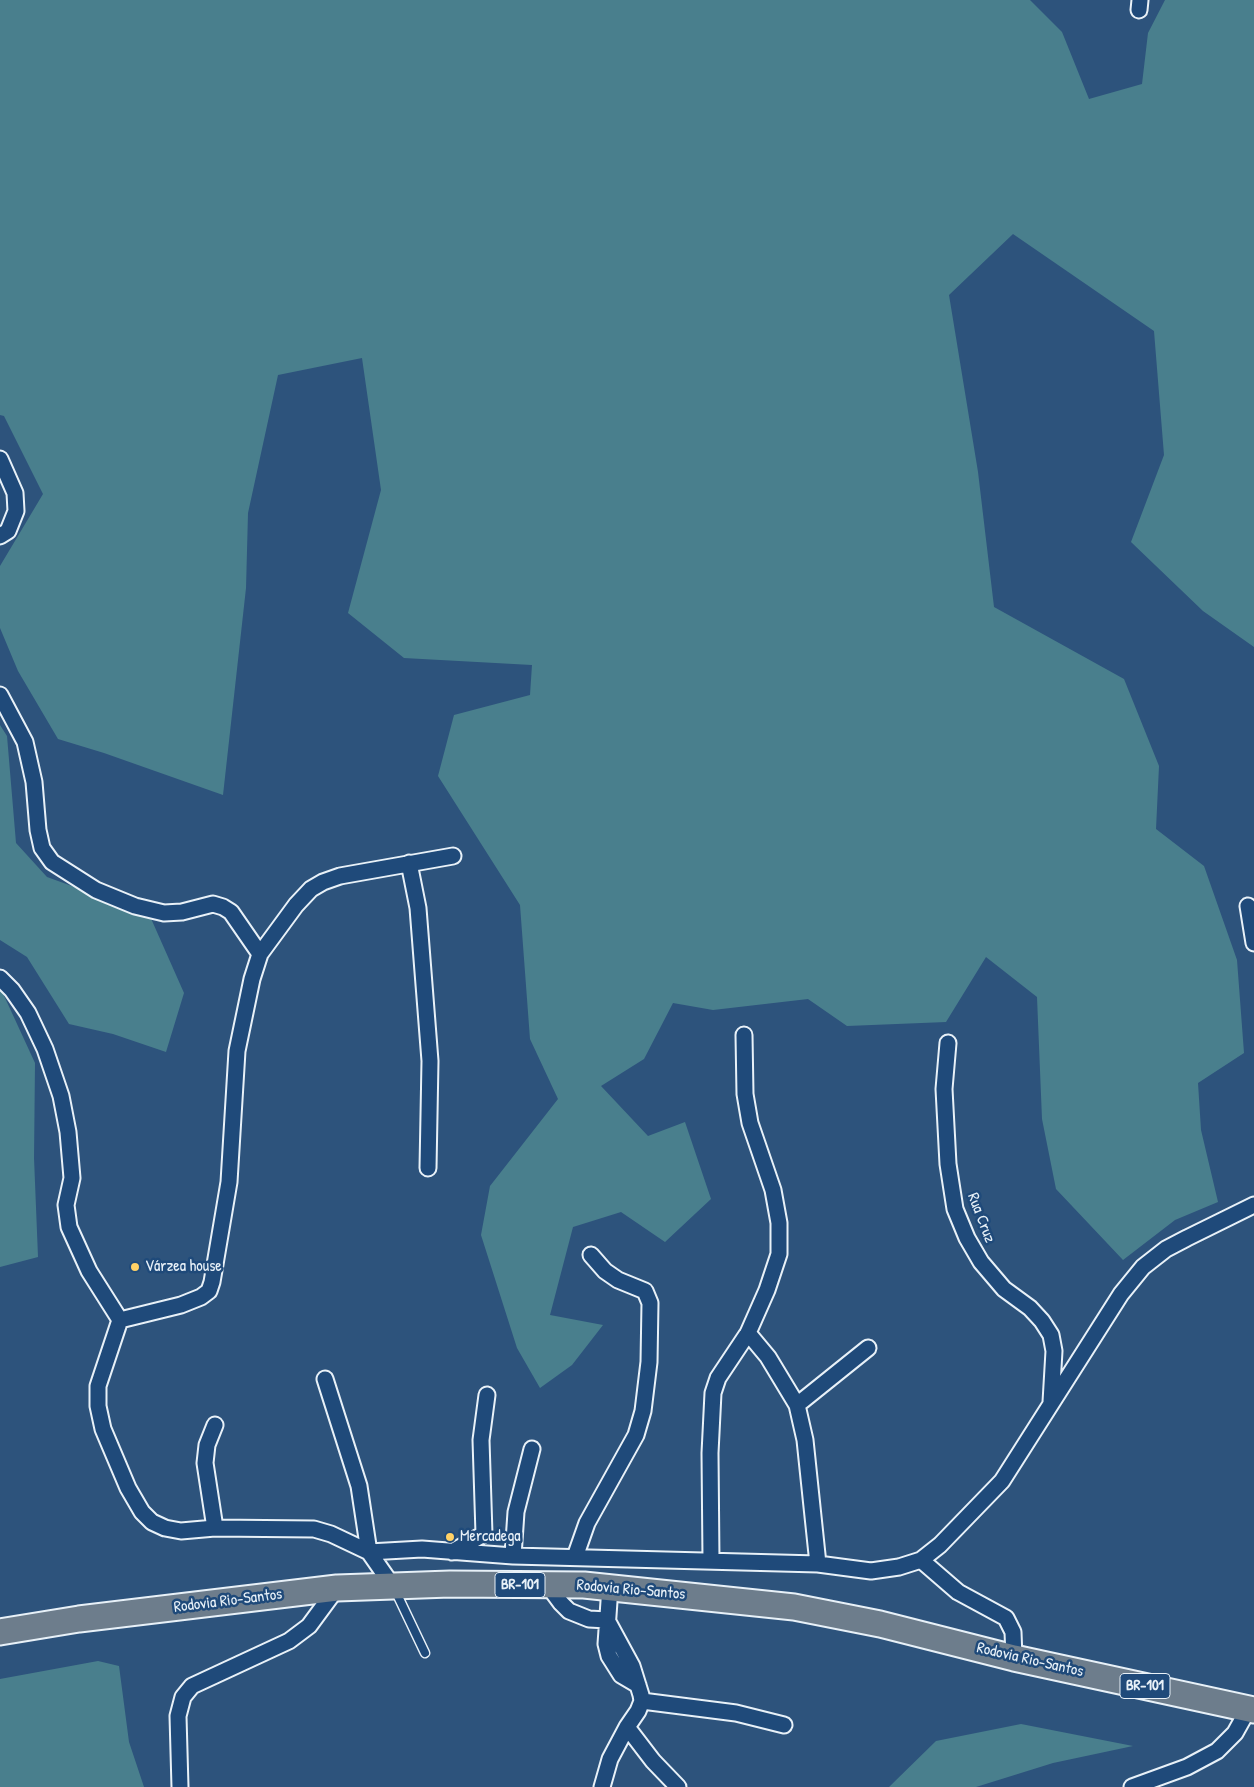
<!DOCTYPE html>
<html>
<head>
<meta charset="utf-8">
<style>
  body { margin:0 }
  canvas { display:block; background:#2d537c }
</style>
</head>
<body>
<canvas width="1254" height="1787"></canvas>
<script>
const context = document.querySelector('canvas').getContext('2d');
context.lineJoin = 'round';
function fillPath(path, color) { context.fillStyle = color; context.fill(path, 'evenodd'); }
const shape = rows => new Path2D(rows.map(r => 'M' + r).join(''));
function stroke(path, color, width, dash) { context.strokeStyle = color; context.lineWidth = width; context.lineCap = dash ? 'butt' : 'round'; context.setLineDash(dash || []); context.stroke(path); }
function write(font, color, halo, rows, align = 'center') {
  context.font = font + ' "Patrick Hand",sans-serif'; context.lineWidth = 5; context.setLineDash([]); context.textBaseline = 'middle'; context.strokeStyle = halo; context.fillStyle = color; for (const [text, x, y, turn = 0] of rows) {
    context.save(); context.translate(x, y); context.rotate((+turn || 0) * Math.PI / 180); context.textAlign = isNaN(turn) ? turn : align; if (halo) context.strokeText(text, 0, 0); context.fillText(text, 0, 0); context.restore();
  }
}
fillPath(shape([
  [0,0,1030,0,1062,32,1089,99,1142,84,1148,33,1165,0,1254,0,1254,647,1203,611,1131,542,1164,455,1154,331,1013,234,949,295,978,472,994,607,1124,679,1159,766,1156,829,1204,866,1237,960,1244,1053,1198,1083,1201,1130,1218,1202,1175,1220,1123,1260,1056,1189,1042,1119,1037,997,986,957,946,1022,847,1026,808,999,713,1010,673,1003,644,1059,601,1086,648,1136,685,1122,711,1199,665,1242,621,1212,573,1227,550,1315,603,1325,572,1365,540,1388,517,1348,481,1235,490,1186,558,1099,530,1039,520,905,438,776,454,715,530,695,532,665,404,658,348,613,381,490,362,358,278,375,248,513,246,588,223,795,104,753,58,739,18,671,0,628,0,566,43,494,4,416,0,415],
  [0,725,7,736,16,843,47,877,149,914,184,993,166,1052,113,1034,69,1024,27,957,0,940],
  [0,987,35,1063,34,1158,38,1257,0,1267],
  [98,1661,119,1666,129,1742,144,1787,0,1787,0,1679],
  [1021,1724,1133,1746,1053,1763,976,1787,889,1787,936,1741]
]), '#497f8d');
const service = shape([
  [395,1590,425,1653]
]);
const minor = shape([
  [1139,10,1140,0],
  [0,459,15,493,16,511,8,531,0,536],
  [0,695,25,742,34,782,38,830,42,848,52,862,96,890,135,906,164,913,182,912,213,904,223,907,231,912,260,954],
  [409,863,418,908,430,1061,428,1168],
  [1248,906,1254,943],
  [0,978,12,990,28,1013,45,1049,61,1096,68,1132,72,1178,66,1205,69,1227,89,1271,120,1320],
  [948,1043,944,1089,948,1164,955,1209,967,1238,981,1262,1004,1289,1030,1308,1042,1321,1051,1335,1054,1351,1051,1402],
  [120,1320,181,1305,201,1297,209,1291,212,1282,229,1182,237,1051,252,979,260,954,296,905,311,889,323,882,340,876,453,856],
  [120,1320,98,1386,98,1406,103,1429,128,1488,142,1512,152,1522,165,1528,181,1531,215,1528,314,1529,331,1534,369,1552,392,1585],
  [748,1333,768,1357,797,1405,805,1440,818,1564],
  [325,1379,359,1486,369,1552,422,1549,513,1556,818,1564,871,1571,899,1567,921,1560,940,1545,1002,1481,1121,1294,1143,1267,1166,1249,1187,1238,1254,1205],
  [797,1405,868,1348],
  [215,1528,205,1463,207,1445,215,1425],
  [452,1552,484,1534,481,1440,487,1395],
  [513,1556,516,1512,532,1449],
  [575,1557,587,1523,636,1435,643,1411,649,1362,650,1303,645,1291,618,1280,605,1271,591,1255],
  [711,1560,710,1453,713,1393,718,1378,748,1333,767,1290,779,1254,779,1223,773,1190,750,1123,745,1094,744,1035],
  [921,1560,958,1592,1006,1618,1013,1632,1014,1658],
  [547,1584,561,1603,569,1611,589,1619,607,1620,632,1666,641,1695,642,1701,638,1711,627,1727,610,1759,602,1787],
  [610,1587,606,1644,609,1656,621,1675,638,1685],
  [642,1701,736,1713,784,1725],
  [627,1727,653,1761,678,1787],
  [180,1787,178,1716,183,1697,192,1686,289,1641,309,1626,337,1588],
  [1132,1787,1187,1767,1217,1751,1235,1733,1249,1708]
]);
const trunk = shape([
  [0,1632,79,1619,337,1588,450,1584,584,1585,794,1607,880,1624,1014,1658,1254,1710]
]);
stroke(service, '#e8f1f8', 11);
stroke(minor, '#e8f1f8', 19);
stroke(trunk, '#e8f1f8', 29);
stroke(service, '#1f4a7a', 8);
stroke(minor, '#1f4a7a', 15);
stroke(trunk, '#6d7d8c', 25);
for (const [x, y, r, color] of [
  [135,1267,5,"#ffd166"],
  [450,1537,5,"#ffd166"]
]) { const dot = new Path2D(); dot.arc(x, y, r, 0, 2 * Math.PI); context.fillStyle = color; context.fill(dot); stroke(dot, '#1f4a7a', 2); }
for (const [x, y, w] of [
  [520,1585,50],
  [1145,1686,50]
]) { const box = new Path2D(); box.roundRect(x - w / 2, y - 12.5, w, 25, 4); context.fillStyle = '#1f4a7a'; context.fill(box); stroke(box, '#e8f1f8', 1); }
write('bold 15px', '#e8f1f8', null, [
  ["BR-101",520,1585],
  ["BR-101",1145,1686]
]);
write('16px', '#e8f1f8', '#1f4a7a', [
  ["Rua Cruz",981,1218,69],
  ["Rodovia Rio-Santos",631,1590,5],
  ["Rodovia Rio-Santos",228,1601,-7],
  ["Rodovia Rio-Santos",1030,1660,13]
]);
write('16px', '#e8f1f8', '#1f4a7a', [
  ["Várzea house",145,1267],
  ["Mercadega",460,1537]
], 'left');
</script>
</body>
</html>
